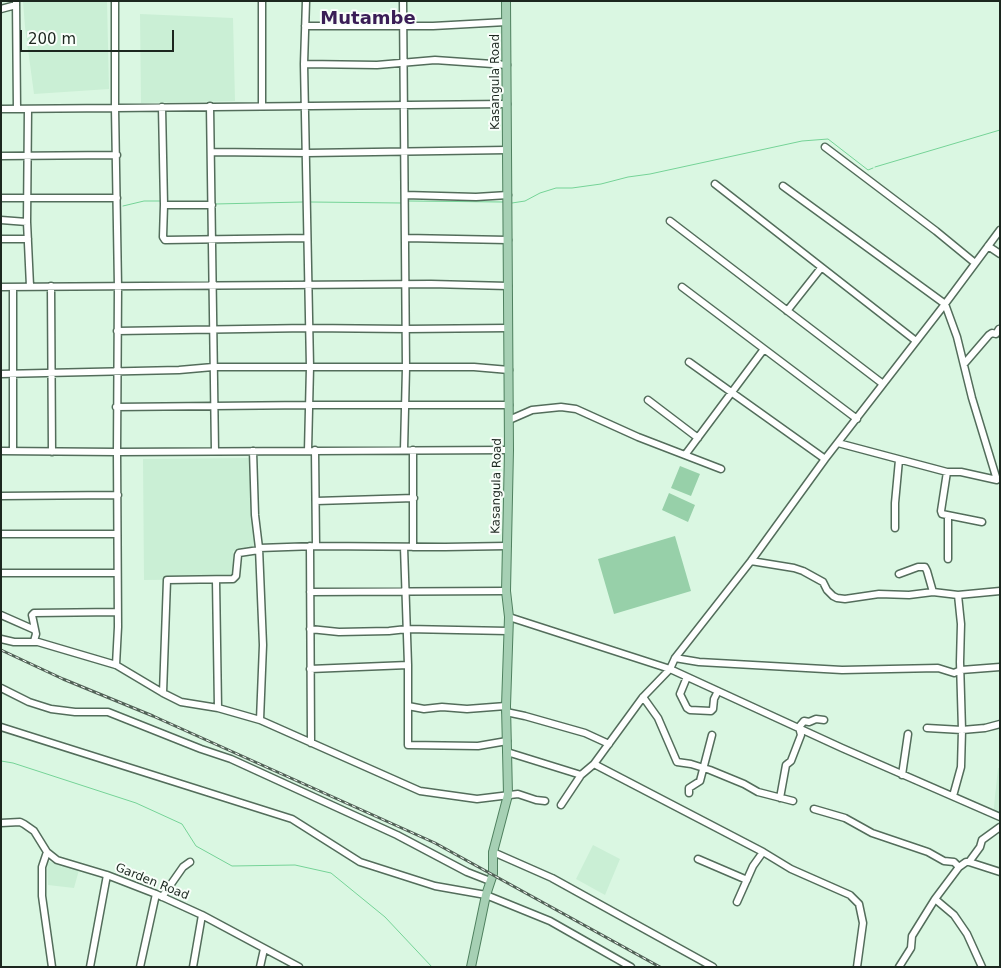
<!DOCTYPE html>
<html>
<head>
<meta charset="utf-8">
<style>
  body { margin:0 }
  #map { position:relative; width:1001px; height:968px; overflow:hidden; background:#daf7e2; font-family:"DejaVu Sans",sans-serif }
  canvas { display:block }
  .frame { position:absolute; inset:0; border:2px solid #1c271f; pointer-events:none }
  .scale { position:absolute; left:20px; top:30px; width:154px; height:22px; box-sizing:border-box; border:2px solid #1c271f; border-top:0; padding-left:6px; font-size:15px; line-height:18px; white-space:nowrap; color:#1c271f; -webkit-text-stroke:4px #f8fef9; paint-order:stroke }
</style>
</head>
<body>
<div id="map">
<canvas width="1001" height="968"></canvas>
<div class="frame"></div>
<div class="scale">200 m</div>
</div>
<script>
const context = document.querySelector('canvas').getContext('2d');
context.lineJoin = 'round';
function fillPath(path, color) { context.fillStyle = color; context.fill(path, 'evenodd'); }
const shape = rows => new Path2D(rows.map(r => 'M' + r).join(''));
function stroke(path, color, width, dash) { context.strokeStyle = color; context.lineWidth = width; context.lineCap = dash ? 'butt' : 'round'; context.setLineDash(dash || []); context.stroke(path); }
function write(font, color, halo, rows, align = 'center') {
  context.font = font + ' "DejaVu Sans",sans-serif'; context.lineWidth = 4; context.setLineDash([]); context.textBaseline = 'middle'; context.strokeStyle = halo; context.fillStyle = color; for (const [text, x, y, turn = 0] of rows) {
    context.save(); context.translate(x, y); context.rotate((+turn || 0) * Math.PI / 180); context.textAlign = isNaN(turn) ? turn : align; if (halo) context.strokeText(text, 0, 0); context.fillText(text, 0, 0); context.restore();
  }
}
fillPath(shape([
  [23,1,107,1,109,89,34,94,25,27],
  [140,14,233,18,235,101,141,103],
  [251,458,254,549,233,551,233,579,144,580,143,459],
  [998,768,1000,768,1000,819,993,816],
  [593,845,620,859,605,895,576,879],
  [47,861,79,870,74,888,48,885]
]), '#caefd5');
fillPath(shape([
  [680,466,700,474,691,496,671,488],
  [669,493,695,505,688,522,662,510],
  [675,536,691,591,614,614,598,559]
]), '#97d0a9');
stroke(shape([
  [875,167,1000,130],
  [408,201,503,202],
  [310,202,401,203],
  [512,203,525,201,540,193,556,188,572,188,601,184,628,177,650,174,802,141,828,139,868,170,873,168],
  [215,204,303,202],
  [123,206,144,201,161,201],
  [1,761,13,763,136,803,182,824,196,846,232,866,295,865,331,873,385,917,432,967]
]), '#75d397', 1);
const minor = shape([
  [16,1,17,109],
  [115,1,115,108,507,104],
  [262,1,262,106],
  [306,1,304,64,310,367,308,451],
  [403,1,406,368,404,450],
  [1,9,16,5],
  [305,26,433,26,506,22],
  [304,64,377,65,435,60,507,65],
  [210,106,215,451],
  [162,107,164,205,212,205],
  [1,109,115,108,118,287,117,452,509,450],
  [28,109,27,222,30,286],
  [825,147,936,231,975,263],
  [211,152,307,153,507,150],
  [1,156,117,155],
  [715,184,916,341],
  [783,186,945,304,957,337,972,398,997,480,961,472,947,472,838,443],
  [405,195,476,197,508,195],
  [1,198,117,198],
  [164,205,163,237,165,240,307,238],
  [1,220,27,222],
  [670,221,883,384],
  [405,238,508,240],
  [1,239,28,239],
  [988,246,1000,254],
  [51,286,52,452],
  [1,287,431,284,508,286],
  [682,287,857,419],
  [787,311,821,268],
  [117,331,308,328,406,329,508,328],
  [689,362,825,459],
  [964,364,989,335,992,333,996,334,999,329],
  [1,374,179,370,213,367,474,367,509,370],
  [648,400,698,438],
  [116,407,309,405,509,405],
  [509,420,532,410,561,407,576,409,638,437,721,469],
  [315,450,316,546,445,547,507,546],
  [413,450,413,547],
  [1,451,117,452,118,627,116,665],
  [13,451,13,287],
  [253,451,255,515,259,548],
  [685,455,764,349],
  [947,472,941,511,942,514,982,522],
  [1,496,118,495],
  [316,501,414,498],
  [948,516,948,559],
  [895,528,895,503,899,460],
  [1,534,117,534],
  [310,546,311,743],
  [404,547,408,665,408,745,478,746,507,741],
  [751,561,794,568,803,571,823,582,827,590,833,596,837,598,845,599,879,594,909,595,933,592,958,595,961,624,960,662,962,730,961,767,953,796],
  [1,573,117,573],
  [899,574,918,567,925,567,927,571,933,592],
  [216,580,218,708,260,720,420,791,477,799,518,794,536,800,545,801],
  [310,592,506,591],
  [958,595,1000,591],
  [1,615,35,630],
  [509,617,670,669,842,748,1000,817],
  [310,629,339,632,389,631,407,629,508,631],
  [1,639,14,642,38,642,116,665,163,693,181,702,218,708],
  [34,641,36,634,32,615,34,613,117,612],
  [675,658,699,662,842,670,938,668,954,673,961,670,1000,667],
  [310,669,408,665],
  [687,677,680,694,687,708,690,710,711,711,713,709,714,699,718,691],
  [1,688,29,702,51,709,75,712,108,712,201,749,231,759,397,835,467,872,490,881],
  [163,693,167,580,233,579,236,576,238,555,239,553,259,550],
  [643,697,658,718,677,762,691,764,710,770,744,784,758,792,793,801],
  [408,706,424,709,442,707,467,709,506,706],
  [506,712,525,716,585,733,609,744],
  [260,720,263,645,259,548,316,546],
  [1,727,292,819,360,862,435,886,486,895,550,921,631,967],
  [927,728,962,730,985,728,1000,724],
  [507,752,581,775],
  [902,775,908,734],
  [689,793,689,788,700,781,712,735],
  [780,798,786,765,791,761,801,735,799,727,804,721,809,722,816,719,824,720],
  [561,805,581,775,594,764],
  [814,809,845,818,872,833,928,852,944,861,954,862,959,867,935,899,954,915,967,934,982,967],
  [1,823,20,822,24,824,34,831,47,852,57,860,107,875,156,894,202,915,299,967],
  [47,852,42,867,42,896,52,967],
  [493,852,552,878,713,967],
  [698,859,747,880],
  [969,862,980,847,982,840,1000,827],
  [959,867,966,862,969,862,1000,872],
  [162,897,183,867,190,862],
  [737,902,753,866,763,852],
  [90,967,107,875],
  [140,967,156,894],
  [193,967,202,915],
  [260,967,264,949],
  [857,967,863,923,859,904,850,895,791,869,763,852,594,764,643,697,670,669,675,658,751,561,825,459,945,304,1000,230],
  [899,967,911,948,912,936,935,899]
]);
const major = shape([
  [471,967,486,895,493,874,493,852,508,795,506,706,509,617,506,591,509,450,506,1]
]);
stroke(minor, '#536d5b', 9);
stroke(major, '#4f805f', 10);
stroke(minor, '#fff', 6);
stroke(major, '#a6d0b4', 8);
const rail = shape([
  [1,650,63,679,153,716,435,843,660,967]
]);
stroke(rail, '#526257', 3);
stroke(rail, '#f8fef9', 1, [4]);
write('12px', '#1c271f', '#f8fef9', [
  ["Kasangula Road",496,82,-90],
  ["Kasangula Road",497,486,-89],
  ["Garden Road",152,882,22]
]);
write('bold 18px', '#3a1d56', '#f8fef9', [
  ["Mutambe",368,19]
]);
</script>
</body>
</html>
